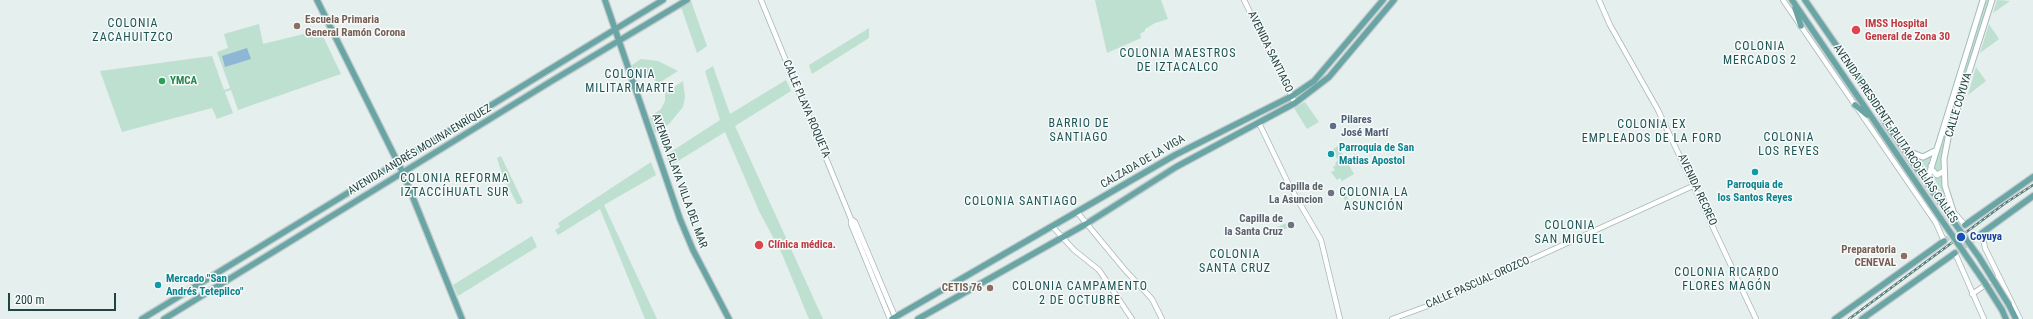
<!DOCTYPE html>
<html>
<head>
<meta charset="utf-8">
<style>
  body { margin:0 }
  #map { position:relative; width:2033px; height:319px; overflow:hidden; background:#e5efed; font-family:"Roboto Condensed",sans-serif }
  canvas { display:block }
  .scale { position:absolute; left:8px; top:293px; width:108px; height:18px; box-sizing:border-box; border:2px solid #234242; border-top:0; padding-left:5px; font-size:12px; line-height:14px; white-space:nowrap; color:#234242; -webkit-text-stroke:3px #f6fbfa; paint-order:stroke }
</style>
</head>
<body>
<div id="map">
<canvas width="2033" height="319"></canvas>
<div class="scale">200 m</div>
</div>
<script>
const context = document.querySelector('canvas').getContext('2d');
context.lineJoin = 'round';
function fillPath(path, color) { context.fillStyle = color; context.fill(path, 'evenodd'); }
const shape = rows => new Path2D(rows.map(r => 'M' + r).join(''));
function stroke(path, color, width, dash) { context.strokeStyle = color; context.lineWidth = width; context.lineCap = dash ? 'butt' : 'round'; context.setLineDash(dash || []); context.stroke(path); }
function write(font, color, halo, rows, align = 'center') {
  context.font = font + ' "Roboto Condensed",sans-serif'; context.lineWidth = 3; context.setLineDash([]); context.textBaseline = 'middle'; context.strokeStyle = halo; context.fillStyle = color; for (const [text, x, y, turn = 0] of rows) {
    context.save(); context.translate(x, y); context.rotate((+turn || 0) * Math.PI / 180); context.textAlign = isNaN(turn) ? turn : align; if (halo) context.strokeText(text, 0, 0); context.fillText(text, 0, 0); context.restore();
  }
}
fillPath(shape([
  [1095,0,1161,0,1168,19,1155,23,1145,29,1145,31,1140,34,1141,38,1107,53],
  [1986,0,1989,0,1946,145,1942,169,1939,173,1935,172,1934,165],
  [1997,0,2010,1,1993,13],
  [691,1,707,46,697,53,681,7],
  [259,24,263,44,320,30,341,74,238,110,231,90,225,92,233,113,217,119,212,108,122,132,100,71,212,56,224,90,230,88,217,52,228,48,224,34],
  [1989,24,1999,39,1980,53],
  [869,28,869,38,812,74,809,65],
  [641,59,658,61,678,71,659,83,648,76,637,79,632,65],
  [713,66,730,114,786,80,791,91,735,126,823,319,809,319,782,254,759,211,725,132,670,166,666,155,720,120,705,71],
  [1976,67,1986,81,1968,95],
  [683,81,685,97,683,107,669,124,655,133,650,117,661,109,665,101,665,93],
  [1305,102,1319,122,1307,129,1294,108],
  [1338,146,1354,174,1342,181,1340,178,1337,180,1331,172,1335,170,1333,167,1336,165,1335,163,1338,160,1332,150],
  [501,156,523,202,521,204,517,204,502,174,497,158],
  [1919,157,1931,157,1927,170],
  [651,162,656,175,604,205,657,319,645,319,600,209,558,235,555,230,560,227,558,223],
  [1932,175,1937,178,1943,176,1944,195],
  [1342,188,1354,209,1353,209,1349,208,1340,191],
  [1287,223,1290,227,1268,236,1267,233,1269,230],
  [532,236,537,247,458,296,453,285]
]), '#bee0d0');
fillPath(shape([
  [247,48,251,59,225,67,222,56]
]), '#8db7d4');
stroke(shape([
  [1944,241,1965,225],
  [1955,253,1982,233]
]), '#becccb', 5.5, [5.5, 3]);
const tertiary = shape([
  [761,0,851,219,851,224,890,319],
  [1244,0,1295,103],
  [1599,0,1610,25,1658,110,1756,319],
  [1783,0,1936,223,1944,241],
  [1882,112,1941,198,1965,225],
  [1259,123,1289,185,1321,240,1340,319],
  [1077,212,1125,270,1152,299,1162,319],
  [851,219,855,222,896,319],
  [1053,227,1074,250,1099,270,1132,319],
  [1982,233,1985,248,2020,319],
  [1955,253,1984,319],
  [1972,294,1999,276],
  [1392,319,1433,304,1695,185]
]);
const secondary = shape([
  [1910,152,1923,157,1935,151],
  [1931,166,1932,170,1937,175,1944,171],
  [1928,178,1983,0],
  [1953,211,1945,186,1944,159,1948,138,1992,0]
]);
const primary = shape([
  [317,0,403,173,462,319],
  [605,0,680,219,693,250,729,319],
  [1792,0,1941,219],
  [1805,0,1878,106,1885,122,1948,214],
  [1795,8,1801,26],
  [1855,105,1867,115],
  [1965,225,2033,177],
  [1982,233,2033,196],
  [2009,305,2016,319],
  [2002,310,2006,319],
  [142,319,663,0],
  [164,319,550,82,687,0],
  [892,319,1175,155,1292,96,1314,81,1383,0],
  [918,319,1086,224,1176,167,1295,103,1329,77,1394,0],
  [1835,319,1944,241],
  [1862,319,1955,253]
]);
stroke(tertiary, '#a7b8b6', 6);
stroke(secondary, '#a3bbba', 7);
stroke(primary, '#c1caca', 8);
stroke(tertiary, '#fff', 4.5);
stroke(secondary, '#fff', 5);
stroke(primary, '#69a5a5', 5.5);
const rail = shape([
  [1849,319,2004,204,2033,185]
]);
stroke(rail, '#5e7d7d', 2.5);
stroke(rail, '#f6fbfa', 1, [3]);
const primaryBridge = shape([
  [1948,214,1979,257,2009,305],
  [1941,219,1985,283,2002,310]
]);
stroke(primaryBridge, '#c1caca', 8, []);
stroke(primaryBridge, '#69a5a5', 5.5);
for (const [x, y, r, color] of [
  [297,26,4,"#8d6e63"],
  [1856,30,5,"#e0444e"],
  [162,81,4,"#2e9e5b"],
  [1333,126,4,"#5c6f8a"],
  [1331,154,4,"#0f9aa8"],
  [1755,172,4,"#0f9aa8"],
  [1331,193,4,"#6b7280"],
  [1291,225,4,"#6b7280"],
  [1961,237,5,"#1a4fb4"],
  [759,245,5,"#e0444e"],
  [1904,256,4,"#8d6e63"],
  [158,285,4,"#0f9aa8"],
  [990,288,4,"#8d6e63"]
]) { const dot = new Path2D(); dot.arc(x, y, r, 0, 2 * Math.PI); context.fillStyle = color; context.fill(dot); stroke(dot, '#f6fbfa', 1.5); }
write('bold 11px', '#785e54', '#f6fbfa', [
  ["Escuela Primaria",305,20,"left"],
  ["General Ramón Corona",305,33,"left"],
  ["Preparatoria",1896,250],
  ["CENEVAL",1896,263],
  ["CETIS 76",982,288]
], 'right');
write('bold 11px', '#be3a42', '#f6fbfa', [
  ["IMSS Hospital",1865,24],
  ["General de Zona 30",1865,37],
  ["Clínica médica.",768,245]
], 'left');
write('11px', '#234242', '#f6fbfa', [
  ["AVENIDA SANTIAGO",1270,52,64],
  ["CALLE COYUYA",1959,105,-73],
  ["CALLE PLAYA ROQUETA",806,109,67],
  ["AVENIDA PRESIDENTE PLUTARCO ELÍAS CALLES",1895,134,56],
  ["AVENIDA ANDRÉS MOLINA ENRÍQUEZ",420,150,-31],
  ["CALZADA DE LA VIGA",1143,162,-30],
  ["AVENIDA PLAYA VILLA DEL MAR",679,181,70],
  ["AVENIDA RECREO",1697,190,65],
  ["CALLE PASCUAL OROZCO",1478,283,-24]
]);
write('bold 11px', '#27864d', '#f6fbfa', [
  ["YMCA",170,81]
], 'left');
write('bold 11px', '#4e5e75', '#f6fbfa', [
  ["Pilares",1341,120],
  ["José Martí",1341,133]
], 'left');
write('bold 11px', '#0d838f', '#f6fbfa', [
  ["Parroquia de San",1339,148],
  ["Matias Apostol",1339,161],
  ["Parroquia de",1755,185,"center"],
  ["los Santos Reyes",1755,198,"center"],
  ["Mercado \"San",166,279],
  ["Andrés Tetepilco\"",166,292]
], 'left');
write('bold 11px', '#5b616d', '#f6fbfa', [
  ["Capilla de",1323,187],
  ["La Asuncion",1323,200],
  ["Capilla de",1283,219],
  ["la Santa Cruz",1283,232]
], 'right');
write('bold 11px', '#164399', '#f6fbfa', [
  ["Coyuya",1970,237]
], 'left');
context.letterSpacing = '1px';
write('12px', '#1e5455', '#f6fbfa', [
  ["COLONIA",133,24],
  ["ZACAHUITZCO",133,38],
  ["COLONIA",1760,47],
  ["MERCADOS 2",1760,61],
  ["COLONIA MAESTROS",1178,54],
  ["DE IZTACALCO",1178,68],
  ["COLONIA",630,75],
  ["MILITAR MARTE",630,89],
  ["BARRIO DE",1079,124],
  ["SANTIAGO",1079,138],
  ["COLONIA EX",1652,125],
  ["EMPLEADOS DE LA FORD",1652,139],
  ["COLONIA",1789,138],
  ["LOS REYES",1789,152],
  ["COLONIA REFORMA",455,179],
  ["IZTACCÍHUATL SUR",455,193],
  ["COLONIA LA",1374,193],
  ["ASUNCIÓN",1374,207],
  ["COLONIA SANTIAGO",1021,202],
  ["COLONIA",1570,226],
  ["SAN MIGUEL",1570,240],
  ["COLONIA",1235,255],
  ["SANTA CRUZ",1235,269],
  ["COLONIA RICARDO",1727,273],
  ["FLORES MAGÓN",1727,287],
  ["COLONIA CAMPAMENTO",1080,287],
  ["2 DE OCTUBRE",1080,301]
]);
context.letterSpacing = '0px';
</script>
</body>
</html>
